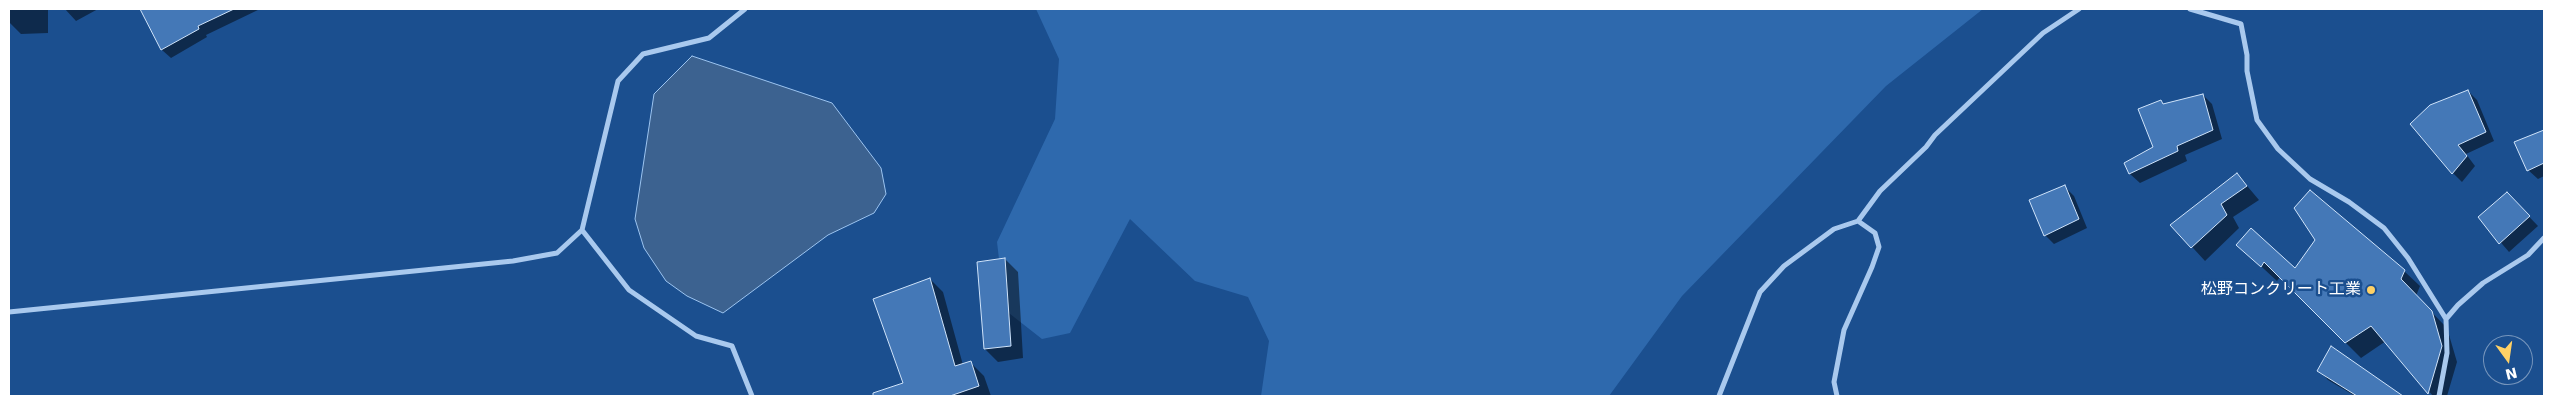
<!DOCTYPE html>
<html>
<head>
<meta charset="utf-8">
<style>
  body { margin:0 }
  #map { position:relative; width:2553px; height:405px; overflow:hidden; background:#1b4f8f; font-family:"DejaVu Sans",sans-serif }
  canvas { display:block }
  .frame { position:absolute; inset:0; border:10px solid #fff; pointer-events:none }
  .north { position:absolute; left:2483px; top:335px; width:50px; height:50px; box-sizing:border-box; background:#1b4f8f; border:1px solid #7695bc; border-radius:50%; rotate:166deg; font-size:14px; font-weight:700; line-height:20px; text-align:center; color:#fff }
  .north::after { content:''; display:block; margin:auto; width:18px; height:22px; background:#ffd166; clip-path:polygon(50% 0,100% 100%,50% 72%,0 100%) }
</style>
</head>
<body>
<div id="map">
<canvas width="2553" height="405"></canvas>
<div class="frame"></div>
<div class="north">N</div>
</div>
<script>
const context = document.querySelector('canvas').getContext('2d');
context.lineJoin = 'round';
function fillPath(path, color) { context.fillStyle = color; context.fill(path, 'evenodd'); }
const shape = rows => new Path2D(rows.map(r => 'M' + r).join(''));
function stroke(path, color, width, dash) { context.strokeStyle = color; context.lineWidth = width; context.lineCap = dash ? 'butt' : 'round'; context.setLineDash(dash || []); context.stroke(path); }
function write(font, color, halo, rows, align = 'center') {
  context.font = font + ' "DejaVu Sans","Noto Sans JP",sans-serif'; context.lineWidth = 5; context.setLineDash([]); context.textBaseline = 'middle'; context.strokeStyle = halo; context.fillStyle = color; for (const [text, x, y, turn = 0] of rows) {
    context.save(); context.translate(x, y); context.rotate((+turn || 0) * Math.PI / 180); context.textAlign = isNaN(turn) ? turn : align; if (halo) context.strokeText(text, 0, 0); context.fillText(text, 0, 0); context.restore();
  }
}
fillPath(shape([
  [1036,9,1983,9,1886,86,1682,296,1609,396,1261,396,1269,341,1248,297,1195,281,1130,219,1070,333,1042,339,1005,310,997,242,1055,119,1059,59]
]), '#2e69ad');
const water = shape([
  [692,56,832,103,881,168,886,194,874,213,828,235,723,313,687,296,666,281,644,248,635,219,654,94,692,56]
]);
fillPath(water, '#3c6290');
stroke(water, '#9cc4f0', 1);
fillPath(shape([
  [9,9,48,9,48,33,21,34,9,22],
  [65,9,98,9,76,21],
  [142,9,260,9,206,35,207,37,171,58,162,50],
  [2468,91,2477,100,2494,141,2466,154,2475,166,2462,182,2453,173],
  [2203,95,2212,104,2222,139,2185,155,2187,161,2140,183,2130,174,2125,163,2155,148,2161,101,2164,105],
  [2544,131,2544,176,2538,179,2528,170,2516,143],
  [2237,174,2259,200,2233,217,2239,228,2205,261,2172,225],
  [2065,187,2074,196,2087,228,2054,244,2045,235],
  [2516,203,2538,226,2509,252,2479,217],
  [2238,245,2295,270,2404,271,2420,286,2416,296,2447,328,2457,362,2447,396,2433,396,2386,341,2361,358,2280,277,2277,281],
  [1005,259,1018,272,1023,358,998,362,985,349],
  [930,279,943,292,963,365,971,363,984,376,991,396,893,396,891,389,905,384],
  [2319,370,2398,395,2400,396,2355,396,2328,380]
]), '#0007');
const building = shape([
  [140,9,234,9,198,26,199,29,161,50,140,9],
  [2468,90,2486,132,2458,145,2467,156,2452,174,2410,124,2430,105,2468,90],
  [2203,94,2213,130,2177,146,2178,151,2129,174,2124,163,2153,147,2138,109,2161,100,2163,104,2203,94],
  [2544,130,2544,163,2527,171,2514,142,2544,130],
  [2237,173,2247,186,2221,204,2227,215,2191,248,2170,225,2237,173],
  [2065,185,2079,219,2044,236,2029,200,2065,185],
  [2310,190,2405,270,2401,279,2432,311,2442,346,2428,394,2371,326,2345,343,2264,262,2261,267,2236,245,2251,228,2295,268,2315,240,2294,208,2310,190],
  [2507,192,2530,216,2499,244,2478,217,2507,192],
  [1005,258,1011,346,984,349,977,262,1005,258],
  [930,278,955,366,971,361,979,386,950,396,873,396,873,393,903,383,873,299,930,278],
  [2331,346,2403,396,2357,396,2317,371,2331,346]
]);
fillPath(building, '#4478b7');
stroke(building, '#cfe3fa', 1);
stroke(shape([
  [2190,9,2241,24,2247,55,2247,71,2257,120,2278,149,2310,179,2349,202,2384,228,2408,258,2446,319,2447,353,2439,396],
  [582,230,629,290,696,336,732,346,752,396],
  [9,312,513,261,557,253,582,230,618,81,643,54,709,38,745,9],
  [2446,319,2458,305,2483,283,2528,255,2544,238],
  [1719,396,1760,292,1784,266,1834,229,1858,221,1880,191,1926,147,1935,135,2043,33,2079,9],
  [1837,396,1834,382,1844,330,1872,267,1879,247,1875,233,1858,221]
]), '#a9c9ee', 5);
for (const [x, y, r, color] of [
  [2371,290,5,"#ffd166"]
]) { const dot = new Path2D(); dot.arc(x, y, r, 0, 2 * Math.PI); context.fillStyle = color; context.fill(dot); stroke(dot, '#1b4f8f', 2); }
write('16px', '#fff', '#1b4f8f', [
  ["松野コンクリート工業",2361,290]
], 'right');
</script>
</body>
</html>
